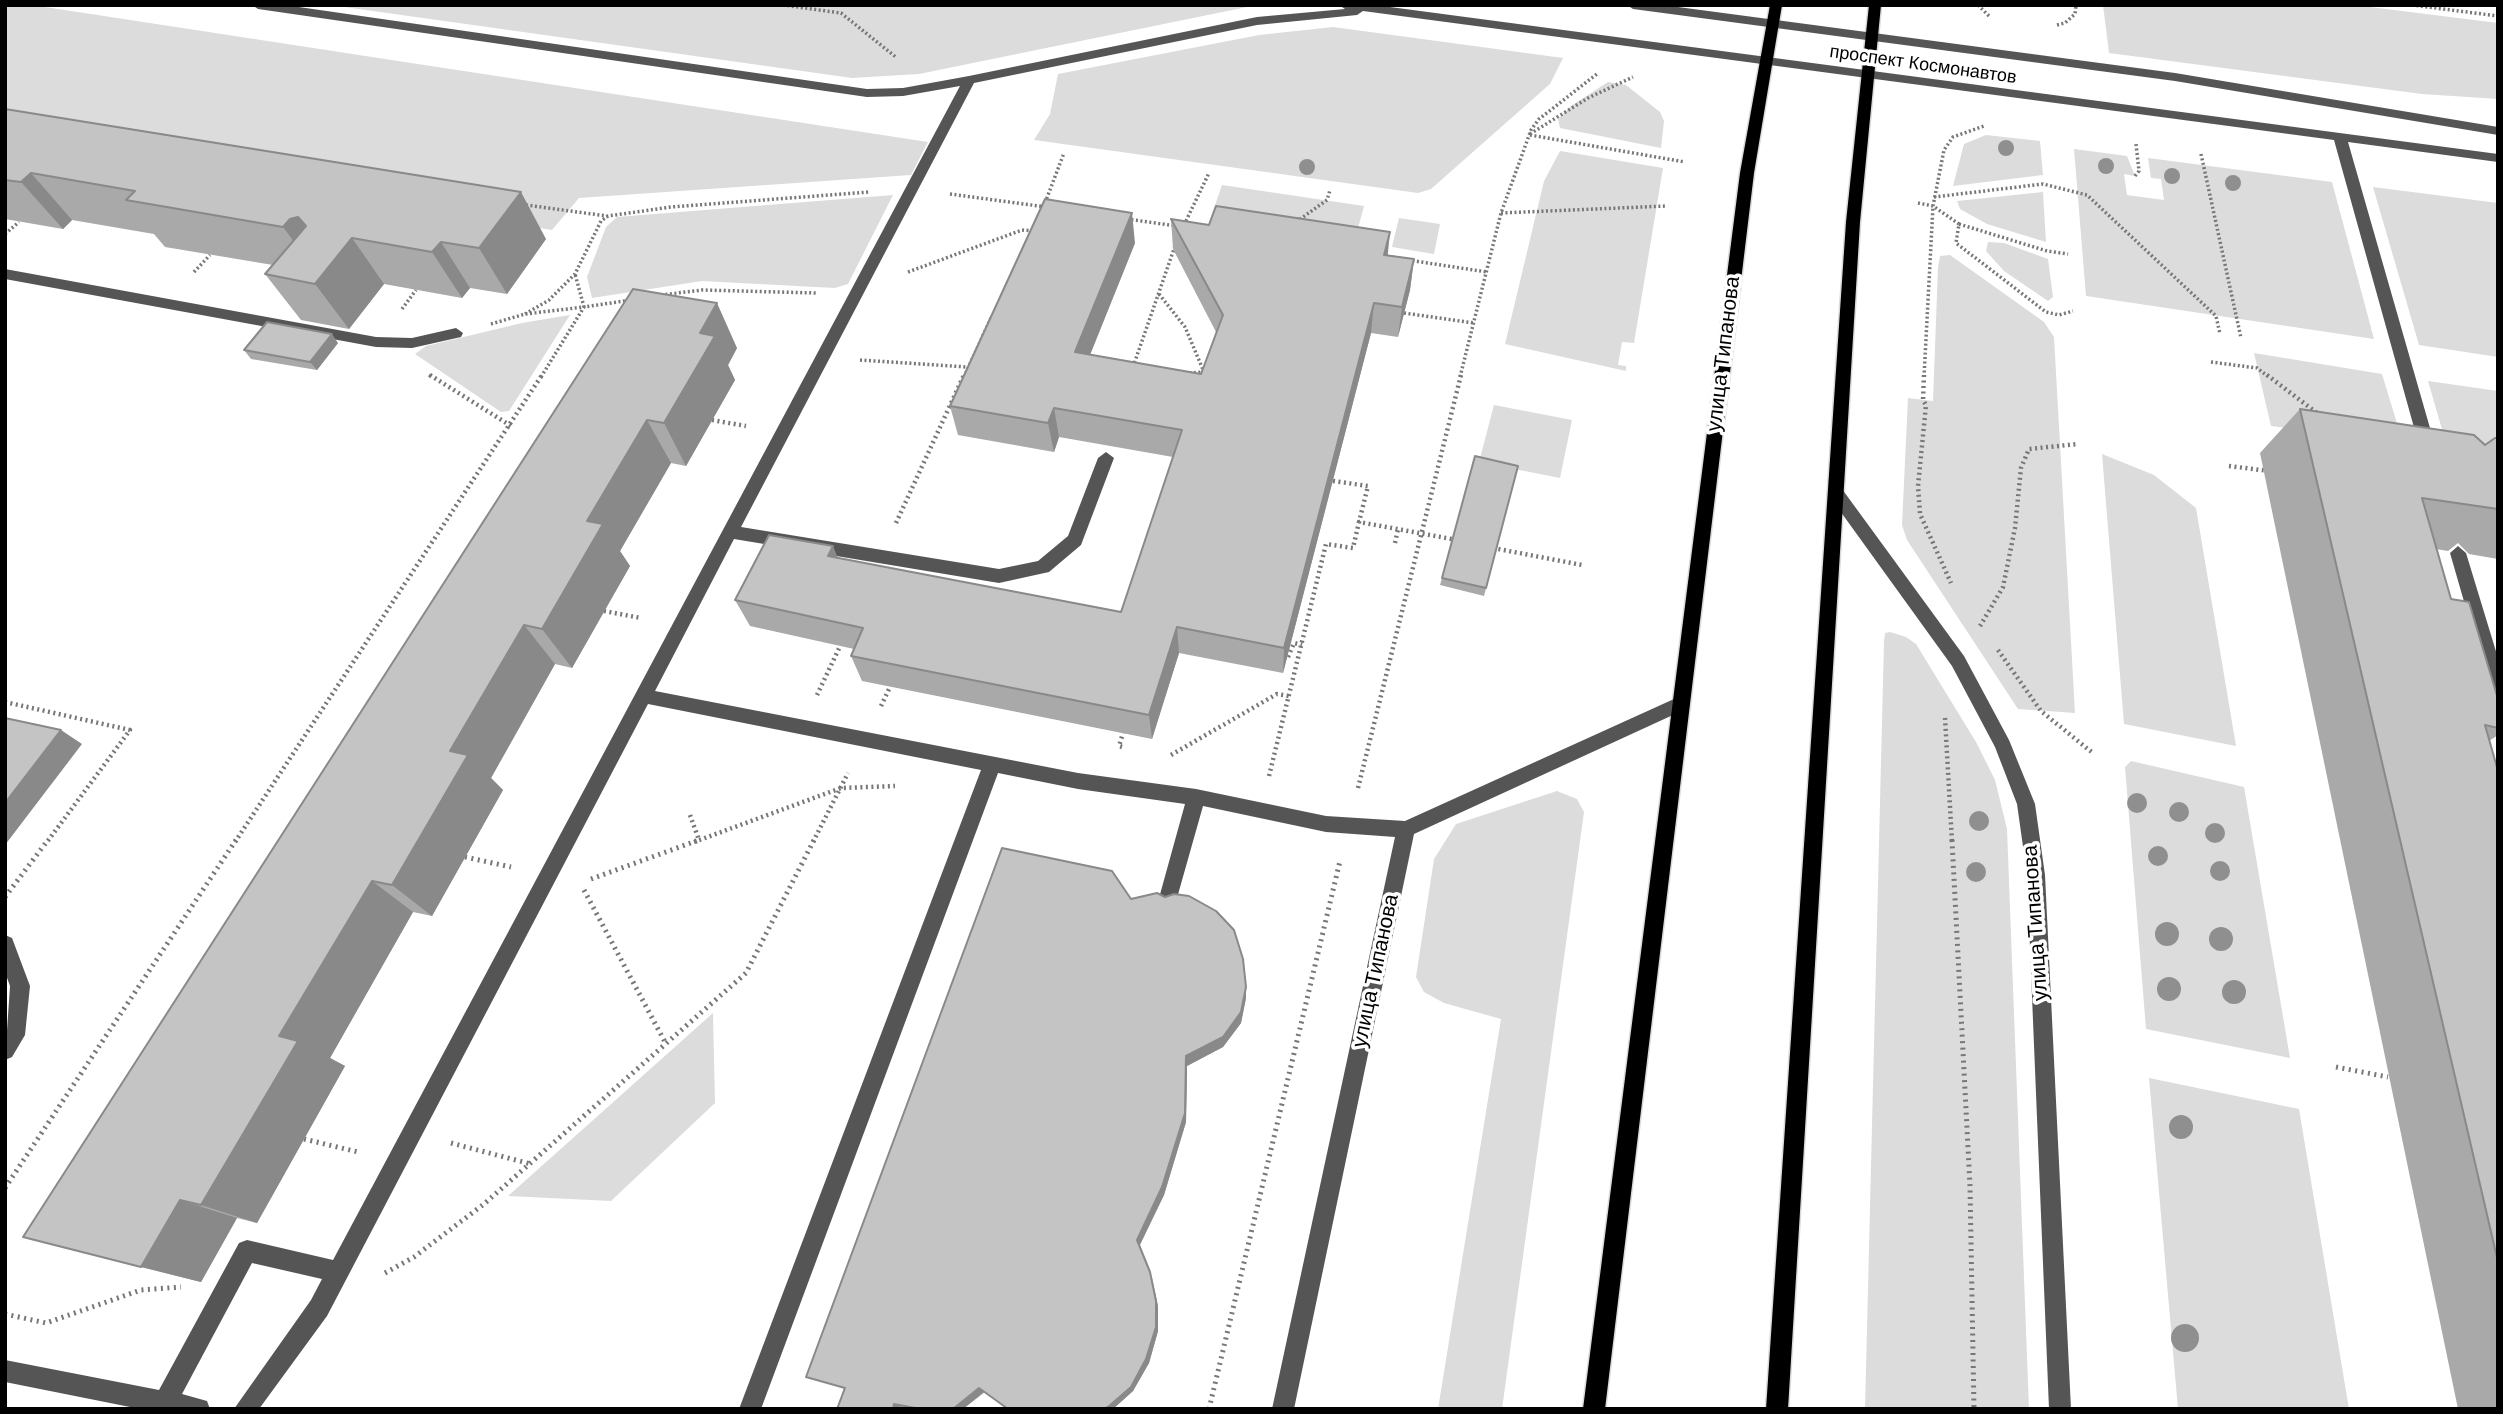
<!DOCTYPE html>
<html>
<head>
<meta charset="utf-8">
<style>
  body { margin:0 }
  #map { position:relative; width:2503px; height:1414px; overflow:hidden; background:#fff; font-family:Helvetica,sans-serif }
  canvas { display:block }
  .frame { position:absolute; inset:0; border:7px solid #000; pointer-events:none }
</style>
</head>
<body>
<div id="map">
<canvas width="2503" height="1414"></canvas>
<div class="frame"></div>
</div>
<script>
const context = document.querySelector('canvas').getContext('2d');
context.lineJoin = 'round';
function fillPath(path, color) { context.fillStyle = color; context.fill(path, 'evenodd'); }
const shape = rows => new Path2D(rows.map(r => 'M' + r).join(''));
function stroke(path, color, width, dash) { context.strokeStyle = color; context.lineWidth = width; context.lineCap = dash ? 'butt' : 'round'; context.setLineDash(dash || []); context.stroke(path); }
function write(font, color, halo, rows, align = 'center') {
  context.font = font + ' Helvetica,sans-serif'; context.lineWidth = 7; context.setLineDash([]); context.textBaseline = 'middle'; context.strokeStyle = halo; context.fillStyle = color; for (const [text, x, y, turn = 0] of rows) {
    context.save(); context.translate(x, y); context.rotate((+turn || 0) * Math.PI / 180); context.textAlign = isNaN(turn) ? turn : align; if (halo) context.strokeText(text, 0, 0); context.fillText(text, 0, 0); context.restore();
  }
}
fillPath(shape([
  [5,5,32,5,928,142,911,175,579,198,552,230,5,140],
  [330,5,1247,5,1247,7,919,74,852,78],
  [2103,5,2354,5,2498,23,2498,99,2422,94,2109,53],
  [1333,27,1563,58,1550,84,1431,189,1418,193,1034,140,1050,114,1058,74,1259,35],
  [1608,82,1626,85,1660,112,1664,121,1661,148,1560,128,1558,119,1571,106],
  [1986,135,2040,141,2043,175,1953,186,1964,144],
  [2074,149,2127,156,2135,176,2124,174,2127,195,2164,200,2161,179,2151,178,2148,158,2332,182,2374,339,2086,296],
  [1560,151,1663,168,1634,343,1622,342,1618,365,1626,366,1626,371,1505,344,1544,181],
  [1222,185,1364,206,1353,247,1208,225],
  [2373,187,2498,203,2498,357,2419,345],
  [2043,192,2046,242,1987,224,1960,209,1957,201],
  [893,195,848,284,835,288,702,281,592,298,587,277,606,227,617,217],
  [1399,218,1440,224,1434,254,1392,247],
  [1988,242,2004,243,2048,259,2053,297,2048,301,2004,271,1986,251],
  [1950,255,2044,322,2054,337,2075,713,2018,709,1907,540,1902,525,1908,398,1933,401,1938,267,1940,256],
  [570,315,509,411,501,412,415,354,426,346,522,323],
  [2254,353,2382,374,2403,443,2271,426],
  [2428,381,2498,391,2498,458,2448,450],
  [1494,405,1572,420,1560,478,1479,462],
  [2102,454,2154,475,2196,508,2236,746,2124,724],
  [1890,632,1906,637,1916,644,1976,742,1995,780,2007,829,2029,1409,1865,1409,1884,641,1885,633],
  [2131,761,2244,787,2290,1058,2146,1029,2125,767],
  [1557,791,1577,799,1584,812,1502,1409,1438,1409,1501,1019,1444,1003,1424,992,1416,977,1434,859,1456,824],
  [713,1013,715,1103,611,1201,508,1196],
  [2149,1078,2299,1109,2349,1409,2178,1409]
]), '#dcdcdc');
const major = shape([
  [1770,5,1782,5,1754,173,1605,1409,1583,1409,1740,173,1770,5],
  [1869,5,1881,5,1860,222,1788,1409,1766,1409,1846,222,1869,5]
]);
stroke(major, '#dbdbdb', 3);
stroke(shape([
  [783,5,841,13,897,58],
  [1978,5,1990,17],
  [2412,5,2498,16],
  [2057,25,2065,23,2075,14,2076,5],
  [1530,134,1588,98,1633,77],
  [1530,135,1685,162],
  [2201,154,2241,338],
  [2135,176,2139,171,2136,144],
  [950,194,1046,207],
  [1934,197,2043,184,2087,195,2216,316,2220,334],
  [1045,203,1064,153],
  [1918,203,1933,206,1959,224,1956,243,2046,312,2059,315,2073,311],
  [526,205,607,216],
  [1501,213,1666,206],
  [1127,219,1177,226],
  [1296,222,1327,200,1330,190],
  [1959,224,2047,251,2068,254],
  [1184,225,1209,173],
  [5,234,19,222],
  [1408,260,1487,272],
  [194,272,210,255],
  [908,272,1022,230,1035,231],
  [1159,294,1185,327,1204,372,1188,373],
  [661,295,702,290,816,293],
  [402,309,416,290],
  [1404,313,1474,323],
  [525,314,549,300,575,274,601,221,608,216,671,207,869,192],
  [491,324,525,314,584,307,575,274],
  [860,360,967,367],
  [2211,362,2257,368,2269,377],
  [1133,367,1175,246],
  [429,375,432,377],
  [541,377,584,307,631,300],
  [964,377,991,318],
  [1460,377,1501,213,1531,130,1539,119,1597,74],
  [1924,377,1933,206,1944,150,1953,137,1984,126]
]), '#777', 3.5, [2, 2.5]);
stroke(shape([
  [430,375,511,426],
  [1924,375,1923,400,1926,405,1918,486,1920,514,1951,583],
  [2267,375,2317,413],
  [712,420,746,426],
  [2229,466,2269,471],
  [1333,481,1368,486,1359,522],
  [896,523,964,375],
  [1395,543,1398,529],
  [1493,548,1582,565],
  [604,611,641,618],
  [1980,626,2003,587,2015,528,2021,468,2029,449,2078,444],
  [1998,650,2041,711,2094,754],
  [1288,657,1294,643,1302,645],
  [817,695,842,642],
  [5,702,130,730,47,842],
  [881,706,890,687],
  [1945,718,1952,842],
  [1122,747,1119,746,1123,733],
  [1171,755,1277,694,1289,696],
  [1269,776,1326,544,1353,548,1359,522,1457,540],
  [1358,788,1461,375],
  [690,815,699,840],
  [235,842,542,375],
  [694,842,841,788,895,786],
  [813,842,848,773]
]), '#777', 4.5, [2, 3.5]);
stroke(shape([
  [1952,840,1970,1186,1974,1409],
  [465,857,511,867],
  [591,879,699,840],
  [584,890,666,1044],
  [5,897,48,840],
  [2336,1067,2388,1077],
  [304,1139,358,1152],
  [451,1143,531,1164],
  [5,1188,236,840],
  [385,1273,414,1257,484,1204,746,973,814,840],
  [5,1314,46,1323,141,1290,181,1287],
  [1209,1409,1340,861]
]), '#777', 5, [2, 4.5]);
fillPath(shape([
  [252,5,285,5,867,89,903,88,969,76,1257,17,1345,9,1339,5,1375,5,2498,154,2498,162,2348,142,2436,449,2428,455,2420,449,2334,140,1363,11,1357,15,1257,25,974,83,741,527,999,569,1038,561,1068,536,1098,458,1106,452,1114,458,1081,545,1049,572,999,583,734,539,655,691,1078,773,1196,789,1326,816,1405,821,1674,699,1680,697,1686,699,1689,704,1686,709,1414,834,1294,1409,1272,1409,1395,837,1326,832,1203,806,1177,898,1175,904,1168,907,1161,904,1159,898,1185,804,1078,789,998,773,761,1409,739,1409,981,770,648,704,327,1316,259,1409,234,1409,311,1300,322,1279,252,1263,182,1394,207,1401,210,1409,140,1409,5,1382,5,1360,159,1390,239,1243,247,1240,333,1260,960,86,903,96,867,97,258,9,252,5],
  [1627,5,1663,5,2175,73,2498,127,2498,135,2175,81,1633,9,1627,5],
  [5,269,376,337,412,338,456,328,463,333,461,337,412,348,376,347,5,279,5,269],
  [1836,487,1842,489,1964,656,2009,740,2035,804,2045,875,2071,1409,2049,1409,2027,875,2017,804,1995,747,1952,666,1830,497,1828,493,1836,487],
  [2458,546,2466,553,2498,658,2498,695,2492,693,2489,688,2450,553,2458,546],
  [5,935,12,938,30,986,25,1035,12,1057,5,1060,10,986,5,972,5,935]
]), '#555');
fillPath(major, '#000');
context.fillStyle = '#8f8f8f';
for (const [x, y, r] of [
  [2006,148,8],
  [2106,166,8],
  [1307,167,8],
  [2172,176,8],
  [2233,183,8],
  [2137,803,10],
  [2179,812,10],
  [1979,821,10],
  [2215,833,10],
  [2158,856,10],
  [2220,871,10],
  [1976,872,10],
  [2167,934,12],
  [2221,939,12],
  [2169,989,12],
  [2234,992,12],
  [2181,1127,12],
  [2185,1338,14]
]) { context.beginPath(); context.arc(x, y, r, 0, 2 * Math.PI); context.fill(); }
fillPath(shape([
  [5,109,546,239,507,294,470,288,462,298,384,284,349,329,301,320,265,274,273,265,165,247,154,234,72,220,63,229,5,219],
  [1171,219,1414,259,1410,290,1398,337,1371,333,1283,673,1179,653,1152,739,862,681,851,656,854,649,750,626,735,600,838,558,1121,612,1173,457,1059,437,1054,452,958,435,950,406,1135,243,1090,355,1201,374,1216,332,1173,249],
  [633,289,737,348,728,365,735,380,686,466,671,463,620,551,630,566,572,668,555,664,491,778,503,790,432,916,413,912,330,1058,345,1066,257,1223,237,1218,201,1282,23,1237],
  [338,343,317,370,251,359,244,350],
  [2300,409,2485,445,2498,438,2498,559,2469,554,2458,543,2448,551,2436,549,2451,599,2498,699,2498,735,2489,741,2498,771,2498,1409,2458,1409,2260,453],
  [1518,466,1484,596,1440,585,1442,578],
  [1131,899,1246,998,1241,1023,1223,1047,1187,1066,1186,1122,1164,1195,1139,1246,1152,1278,1158,1306,1158,1331,1149,1363,1133,1391,1113,1409,1008,1409,985,1392,963,1409,912,1409,902,1407,902,1409,837,1409,844,1388,806,1377]
]), '#a9a9a9');
fillPath(shape([
  [31,173,72,220,63,229,21,182],
  [521,192,546,239,507,294,479,248],
  [1132,213,1135,243,1079,382,1075,352],
  [298,217,331,263,352,238,384,284,349,329,315,284,317,273,283,227,290,219],
  [1390,232,1387,262,1384,255],
  [441,242,470,288,462,298,432,252],
  [1414,259,1410,290,1398,337,1402,307],
  [717,303,737,348,728,365,735,380,686,466,664,423,700,333],
  [1374,303,1371,333,1283,673,1284,648],
  [332,334,338,343,317,370,310,362],
  [1054,408,1059,437,1054,452,1048,423],
  [647,420,671,463,620,551,630,566,572,668,542,629,587,521],
  [833,546,844,573,828,556],
  [524,625,555,664,491,778,503,790,432,916,392,885,450,751],
  [1177,627,1179,653,1152,739,1149,715],
  [61,730,82,744,5,845,5,803],
  [372,881,413,912,330,1058,345,1066,257,1223,201,1205,279,1036],
  [1246,987,1246,998,1241,1023,1223,1047,1187,1066,1186,1122,1164,1195,1139,1247,1137,1240,1186,1056],
  [180,1200,237,1218,201,1282,141,1267],
  [1150,1272,1158,1306,1158,1331,1149,1363,1133,1391,1113,1409,1104,1409],
  [979,1388,985,1391,963,1409,953,1409],
  [894,1404,902,1407,902,1409,893,1409]
]), '#898989');
const building = shape([
  [5,109,521,192,479,248,441,242,432,252,352,238,315,284,265,274,306,226,298,217,290,219,283,227,126,200,135,191,31,173,21,182,5,180,5,109],
  [1045,199,1132,213,1075,352,1201,374,1223,315,1171,219,1209,225,1216,206,1390,232,1384,255,1414,259,1402,307,1374,303,1284,648,1177,627,1149,715,851,656,863,628,735,600,769,535,833,546,828,556,1121,612,1182,430,1054,408,1048,423,950,406,1045,199],
  [633,289,717,303,700,333,715,336,664,423,647,420,587,521,603,524,542,629,524,625,450,751,468,755,392,885,372,881,279,1036,298,1041,201,1205,180,1200,141,1267,23,1237,633,289],
  [267,322,332,334,310,362,244,350,267,322],
  [2300,409,2474,435,2485,445,2495,438,2498,438,2498,509,2422,498,2451,599,2469,602,2498,699,2498,728,2485,725,2498,771,2498,1262,2300,409],
  [1475,456,1518,466,1486,588,1442,578,1475,456],
  [5,718,61,730,5,803,5,718],
  [1002,848,1112,871,1131,899,1157,893,1165,897,1174,894,1189,896,1216,911,1234,930,1243,959,1246,987,1241,1012,1223,1037,1186,1056,1185,1113,1162,1187,1137,1240,1150,1272,1156,1301,1156,1327,1146,1359,1131,1387,1108,1407,1104,1409,1008,1409,979,1388,953,1409,920,1409,894,1404,893,1409,837,1409,845,1388,806,1377,1002,848]
]);
fillPath(building, '#c4c4c4');
stroke(building, '#898989', 2);
write('18px', '#000', '#fff', [
  ["проспект Космонавтов",1923,65,8]
]);
write('21px', '#000', '#fff', [
  ["улица Типанова",1724,354,-83],
  ["улица Типанова",2036,923,-94],
  ["улица Типанова",1376,971,-78]
]);
</script>
</body>
</html>
